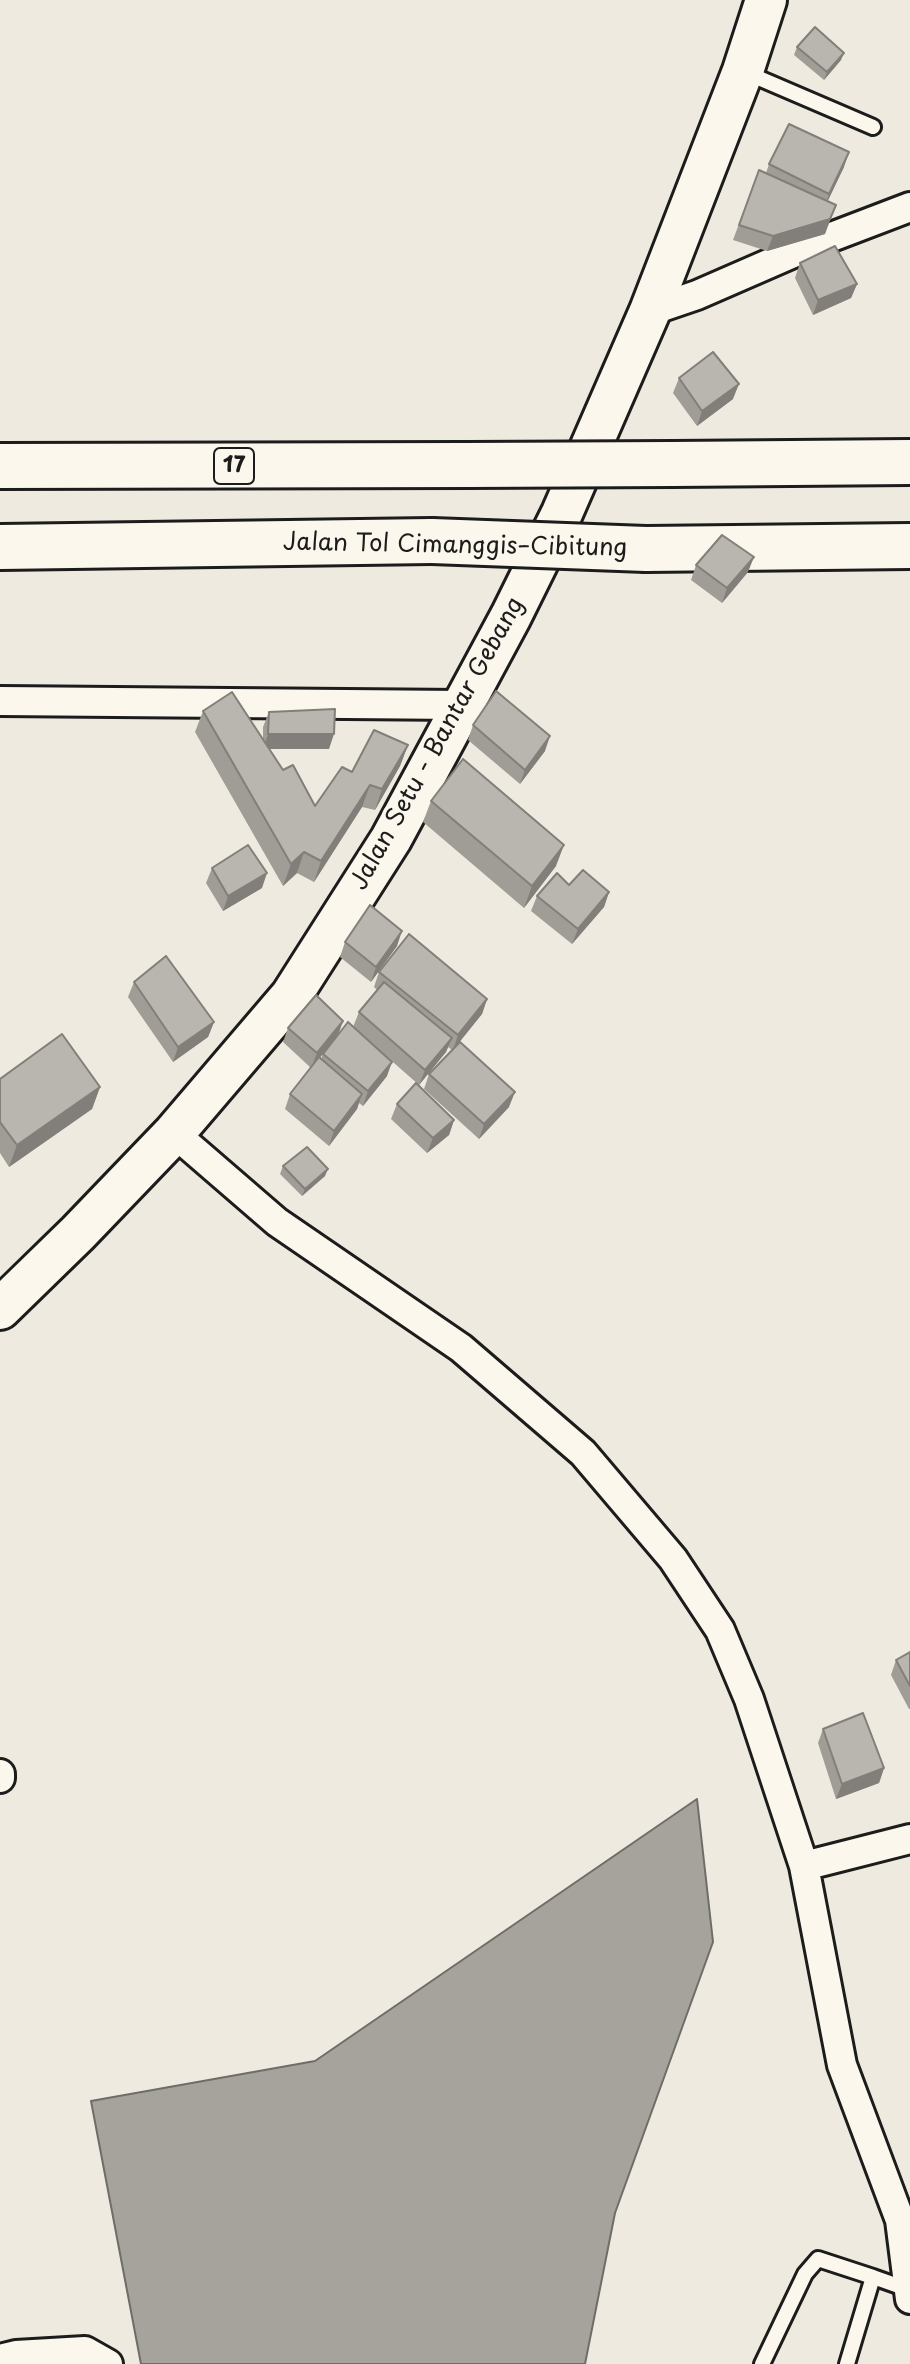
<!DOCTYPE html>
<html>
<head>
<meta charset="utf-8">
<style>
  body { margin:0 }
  canvas { display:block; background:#eeeadf }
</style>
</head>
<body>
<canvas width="910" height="2364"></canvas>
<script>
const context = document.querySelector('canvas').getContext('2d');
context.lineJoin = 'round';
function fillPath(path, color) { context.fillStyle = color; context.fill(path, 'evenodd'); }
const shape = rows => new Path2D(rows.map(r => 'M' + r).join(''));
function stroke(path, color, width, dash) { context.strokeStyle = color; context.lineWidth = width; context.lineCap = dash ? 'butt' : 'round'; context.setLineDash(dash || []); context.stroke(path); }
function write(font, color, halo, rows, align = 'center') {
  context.font = font + ' "Playpen Sans",sans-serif'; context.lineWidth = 7; context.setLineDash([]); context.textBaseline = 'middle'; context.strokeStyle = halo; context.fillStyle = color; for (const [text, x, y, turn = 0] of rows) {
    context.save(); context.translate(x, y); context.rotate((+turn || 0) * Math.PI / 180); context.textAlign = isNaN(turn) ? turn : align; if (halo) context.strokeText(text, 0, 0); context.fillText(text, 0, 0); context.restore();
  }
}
const water = shape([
  [697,1799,713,1942,615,2213,585,2364,141,2364,91,2101,315,2061,697,1799]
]);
fillPath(water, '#a6a39d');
stroke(water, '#6f6d69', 2);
const lane = shape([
  [747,73,873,127],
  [762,2364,805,2274,818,2259,873,2277],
  [847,2364,873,2277,907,2289]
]);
const street = shape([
  [650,311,697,295,821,241,910,207],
  [0,701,461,705],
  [174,1133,277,1222,461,1348,583,1453,673,1559,720,1630,749,1699,804,1866,842,2065,900,2220],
  [0,1774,0,1778],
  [804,1866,910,1839],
  [909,2233,900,2220,910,2299],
  [0,2359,16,2355,85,2351,108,2364]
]);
const secondary = shape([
  [0,1309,78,1233,174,1133,291,996,391,839,511,616,562,513,650,311,743,71,766,0]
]);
const highway = shape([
  [672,464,910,462],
  [0,466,467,465],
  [0,547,432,541],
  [646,549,910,546]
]);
stroke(lane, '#1c1c1c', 20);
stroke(street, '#1c1c1c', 34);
stroke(secondary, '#1c1c1c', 46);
stroke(highway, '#1c1c1c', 50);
stroke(lane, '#fbf7ec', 14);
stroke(street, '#fbf7ec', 28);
stroke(secondary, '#fbf7ec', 40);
stroke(highway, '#fbf7ec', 44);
const highwayBridge = shape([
  [467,465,672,464],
  [432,541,646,549]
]);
stroke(highwayBridge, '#1c1c1c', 50, []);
stroke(highwayBridge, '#fbf7ec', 44);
fillPath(shape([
  [797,47,841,60,824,80,794,55],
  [769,164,844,167,827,201,825,234,767,251,733,240,759,170,766,173],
  [800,263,857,284,851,298,813,315,795,278],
  [679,378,733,399,697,426,673,393],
  [696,565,748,572,722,603,691,580],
  [203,711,263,739,263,727,269,712,329,749,269,749,283,770,315,806,352,772,408,745,400,766,375,810,362,807,314,882,297,873,283,886,195,732],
  [473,725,545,751,520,784,468,740],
  [431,801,556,866,524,908,423,822],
  [212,868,262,888,223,911,206,883],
  [569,885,609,892,604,907,572,944,531,911,537,896],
  [345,942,397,946,371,982,340,957],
  [379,972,487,999,482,1014,457,1045,509,1107,479,1139,424,1089,429,1074,452,1050,448,1047,446,1052,419,1085,369,1041,387,1076,363,1106,359,1103,357,1109,329,1146,285,1109,290,1094,311,1068,283,1042,288,1028,343,1021,338,1035,320,1058,321,1059,323,1054,353,1027,359,1012,377,990,374,987],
  [134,982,214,1022,208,1037,173,1062,128,997],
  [0,1079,100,1087,92,1109,9,1167,0,1153],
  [397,1104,454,1120,449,1135,427,1153,391,1119],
  [283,1166,325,1176,302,1196,280,1174],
  [910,1652,910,1709,909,1709,891,1675,896,1660],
  [823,1729,884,1768,879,1783,836,1799,818,1743]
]), '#9f9d96');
fillPath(shape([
  [844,53,841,60,824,80,827,72],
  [849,152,844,167,824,209,829,194],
  [836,205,825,234,767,251,773,236],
  [857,284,851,298,813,315,818,300],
  [739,384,733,399,697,426,702,411],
  [754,557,748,572,722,603,727,588],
  [268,734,334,734,329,749,263,749],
  [550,736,545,751,520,784,525,770],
  [408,745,400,766,375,810,382,789],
  [370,785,362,807,314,882,321,861],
  [564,845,556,866,524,908,532,886],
  [304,852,297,873,283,886,291,864],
  [267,873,262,888,223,911,228,896],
  [609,892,604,907,572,944,578,929],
  [402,931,397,946,371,982,376,967],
  [487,999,482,1014,453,1050,458,1035],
  [343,1021,338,1035,311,1068,317,1053],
  [214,1022,208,1037,173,1062,178,1047],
  [452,1038,446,1052,419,1085,425,1070],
  [392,1062,387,1076,363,1106,368,1091],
  [100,1087,92,1109,9,1167,17,1145],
  [515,1092,509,1107,479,1139,484,1124],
  [362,1094,357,1109,329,1146,334,1131],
  [454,1120,449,1135,427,1153,433,1138],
  [328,1169,325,1176,302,1196,305,1189],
  [884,1768,879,1783,836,1799,842,1784]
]), '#827f7a');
const building = shape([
  [815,27,844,53,827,72,797,47,815,27],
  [789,124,849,152,829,194,769,164,789,124],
  [759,170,836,205,830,219,773,236,739,225,759,170],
  [835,246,857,284,818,300,800,263,835,246],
  [713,352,739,384,702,411,679,378,713,352],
  [722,535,754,557,727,588,696,565,722,535],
  [496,691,550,736,525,770,473,725,496,691],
  [232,692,283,770,293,765,315,806,342,767,352,772,374,730,408,745,382,789,370,785,321,861,304,852,291,864,203,711,232,692],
  [335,709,334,734,268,734,269,712,335,709],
  [463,759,564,845,532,886,431,801,463,759],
  [248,845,267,873,228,896,212,868,248,845],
  [583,870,609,892,578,929,537,896,557,873,569,885,583,870],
  [370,905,402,931,376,967,345,942,370,905],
  [409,934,487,999,458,1035,379,972,409,934],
  [166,956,214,1022,178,1047,134,982,166,956],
  [384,982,452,1038,425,1070,359,1012,384,982],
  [316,995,343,1021,317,1053,288,1028,316,995],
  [348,1022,392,1062,368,1091,323,1054,348,1022],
  [62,1034,100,1087,17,1145,0,1122,0,1079,62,1034],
  [460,1042,515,1092,484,1124,429,1074,460,1042],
  [319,1057,362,1094,334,1131,290,1094,319,1057],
  [416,1083,454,1120,433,1138,397,1104,416,1083],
  [307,1147,328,1169,305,1189,283,1166,307,1147],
  [910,1652,910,1686,896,1660,910,1652],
  [863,1713,884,1768,842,1784,823,1729,863,1713]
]);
fillPath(building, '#b9b6af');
stroke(building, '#827f7a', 2);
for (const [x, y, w] of [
  [234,466,40]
]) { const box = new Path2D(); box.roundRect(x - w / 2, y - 18, w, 36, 6); context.fillStyle = '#fbf7ec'; context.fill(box); stroke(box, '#1c1c1c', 2); }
write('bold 22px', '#1c1c1c', null, [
  ["17",234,466]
]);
write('24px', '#1c1c1c', '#fbf7ec', [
  ["Jalan Tol Cimanggis–Cibitung",455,546,1],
  ["Jalan Setu - Bantar Gebang",438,744,-61]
]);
</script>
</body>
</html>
